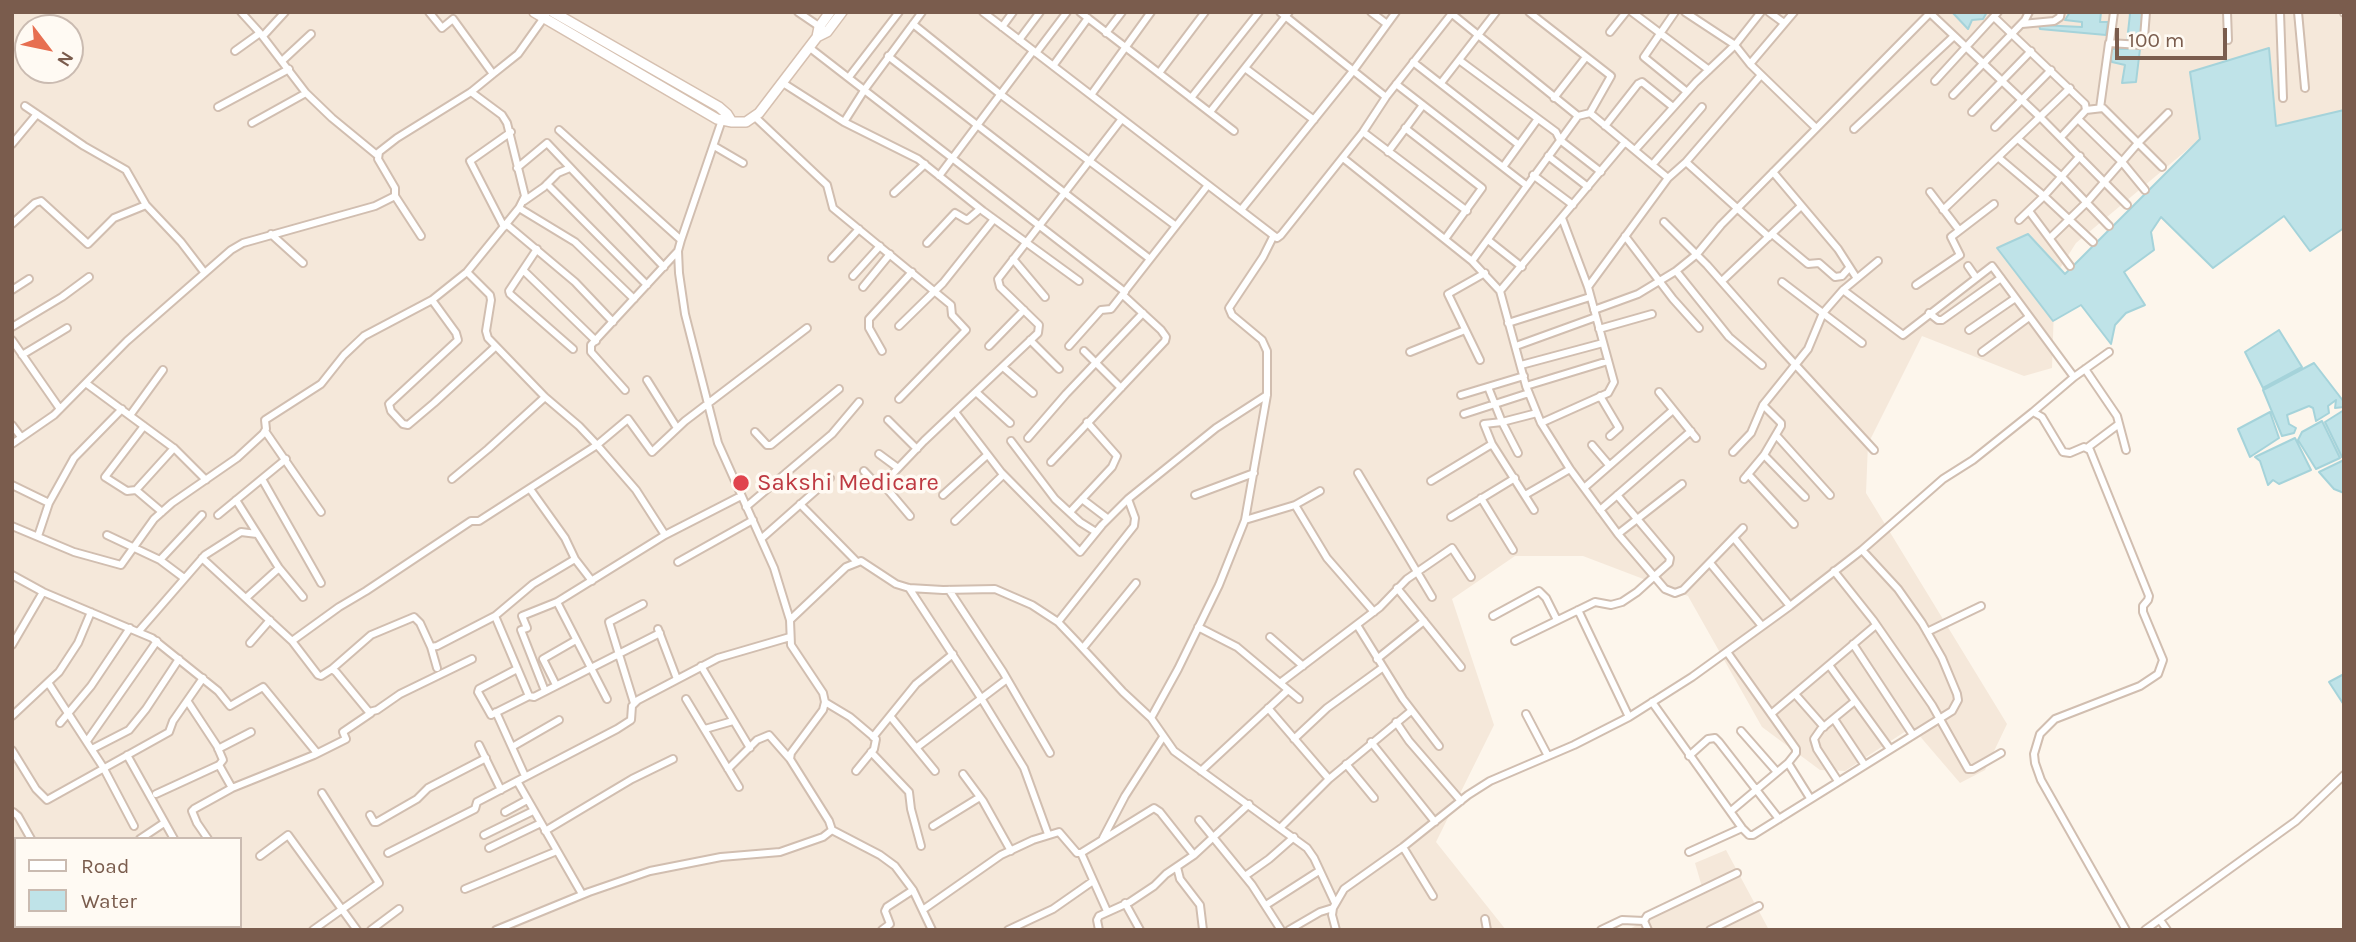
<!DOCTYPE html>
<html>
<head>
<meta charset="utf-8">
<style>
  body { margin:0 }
  #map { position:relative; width:2356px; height:942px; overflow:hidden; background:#fdf6ec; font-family:Karla,sans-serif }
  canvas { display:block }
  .frame { position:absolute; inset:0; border:14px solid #7a5c4d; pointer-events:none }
  .legend { position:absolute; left:14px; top:837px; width:228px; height:91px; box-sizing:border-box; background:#fffaf3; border:2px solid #cabbb1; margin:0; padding:9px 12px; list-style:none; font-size:21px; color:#7a5c4d }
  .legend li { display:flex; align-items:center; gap:14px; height:35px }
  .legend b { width:35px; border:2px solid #cabbb1 }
  .north { position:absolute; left:14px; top:14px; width:70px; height:70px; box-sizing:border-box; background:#fffaf3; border:2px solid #cabbb1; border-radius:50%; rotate:122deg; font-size:19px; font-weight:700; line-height:28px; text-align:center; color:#7a5c4d }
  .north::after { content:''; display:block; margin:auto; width:24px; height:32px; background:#e76f51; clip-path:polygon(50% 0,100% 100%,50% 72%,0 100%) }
  .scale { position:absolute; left:2115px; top:28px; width:112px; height:32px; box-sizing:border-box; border:4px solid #7a5c4d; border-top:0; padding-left:9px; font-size:21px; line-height:24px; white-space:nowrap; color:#7a5c4d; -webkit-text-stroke:5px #fffaf3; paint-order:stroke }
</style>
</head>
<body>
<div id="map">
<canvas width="2356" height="942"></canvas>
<div class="frame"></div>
<ul class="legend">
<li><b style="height:9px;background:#fff"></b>Road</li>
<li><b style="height:19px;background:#bfe3e8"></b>Water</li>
</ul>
<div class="north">N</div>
<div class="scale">100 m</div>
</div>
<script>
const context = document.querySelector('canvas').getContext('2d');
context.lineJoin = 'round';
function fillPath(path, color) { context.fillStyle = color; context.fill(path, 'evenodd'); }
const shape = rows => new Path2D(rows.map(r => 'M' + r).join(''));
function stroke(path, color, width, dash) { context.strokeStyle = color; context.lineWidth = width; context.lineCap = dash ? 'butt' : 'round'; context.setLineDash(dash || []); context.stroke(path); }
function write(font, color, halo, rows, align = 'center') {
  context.font = font + ' Karla,sans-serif'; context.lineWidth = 7; context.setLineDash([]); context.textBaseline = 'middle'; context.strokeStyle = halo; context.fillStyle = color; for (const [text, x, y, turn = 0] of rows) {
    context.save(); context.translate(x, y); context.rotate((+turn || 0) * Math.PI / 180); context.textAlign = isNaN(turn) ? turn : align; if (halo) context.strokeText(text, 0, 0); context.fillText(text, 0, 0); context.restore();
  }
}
fillPath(shape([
  [12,12,2344,12,2344,110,2276,127,2200,139,2076,243,2055,276,2052,368,2024,376,1922,336,1868,444,1866,493,2007,724,1985,770,1960,783,1912,727,1845,771,1820,770,1762,727,1688,596,1583,556,1515,556,1452,599,1494,725,1436,842,1506,930,12,930],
  [28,28,70,28,70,70,28,70],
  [16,839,240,839,240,926,16,926],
  [1726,850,1769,930,1628,930,1702,887,1695,863]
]), '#f5e8da');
const water = shape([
  [1952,12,1987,12,1983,19,1972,20,1968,29,1952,12],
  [2070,12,2101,12,2100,22,2108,22,2106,35,2040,29,2039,25,2082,27,2082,22,2065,20,2070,12],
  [2127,12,2144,12,2145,43,2127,41,2130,14,2127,12],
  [2269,48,2276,126,2344,110,2344,228,2310,251,2284,216,2213,268,2161,217,2151,232,2154,250,2124,272,2145,305,2126,313,2115,325,2111,344,2081,305,2053,321,1997,248,2028,234,2065,274,2200,139,2190,72,2269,48],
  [2107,49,2140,49,2136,82,2122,83,2125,65,2112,62,2107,49],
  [2279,330,2302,367,2263,388,2245,352,2279,330],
  [2314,363,2344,402,2344,407,2335,408,2336,400,2328,406,2329,413,2316,421,2313,408,2309,406,2287,415,2289,424,2296,428,2294,433,2282,436,2263,390,2314,363],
  [2344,410,2344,456,2342,457,2325,422,2344,410],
  [2270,412,2279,438,2250,457,2238,429,2270,412],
  [2322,421,2340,458,2316,469,2298,440,2302,432,2322,421],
  [2295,438,2311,470,2279,484,2273,480,2268,485,2260,461,2255,457,2295,438],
  [2344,460,2344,493,2334,489,2319,472,2344,460],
  [2344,674,2344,705,2329,682,2344,674]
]);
fillPath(water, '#bfe3e8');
stroke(water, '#a5d3da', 2);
const street = shape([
  [241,12,260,33,306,93,332,118,377,155],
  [429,12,442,28,453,19,493,74],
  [798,12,823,29],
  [983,12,1277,238,1281,235,1363,132,1386,97,1453,12],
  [1080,12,1234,131],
  [1280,12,1386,97],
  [1371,12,1387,24],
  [1529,12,1611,76,1590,113],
  [1632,12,1709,70],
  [1675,12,1644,57,1687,92],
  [1685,12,1735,45,1750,64,1816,128],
  [1769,12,1784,23],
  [1929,12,2041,118,2127,205],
  [2227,12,2228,40],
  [2280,12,2283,98],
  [2298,12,2305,88],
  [2344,12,2344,13],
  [1451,13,1578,116,1590,113,1668,178],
  [1994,17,2085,104,2086,110],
  [913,24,1000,94,1176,226],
  [2022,24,2054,21,2060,17,2061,12],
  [1002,27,1013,12],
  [1610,32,1626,12],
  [1106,33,1122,12],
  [263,36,285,12],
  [1019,40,1040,12],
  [2110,42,2114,12],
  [810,48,1125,292],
  [235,51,260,33],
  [1036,53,1067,12],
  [888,56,1150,259],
  [1459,60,1556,132,1560,140,1601,172],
  [282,61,311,34],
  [1413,62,1519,145],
  [1750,64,1794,12],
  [1053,66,1088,18],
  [1245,68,1314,120],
  [1159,73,1205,12],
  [849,77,899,12],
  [1935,81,1998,12],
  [783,83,844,122,918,159,983,211,1079,281],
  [1441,83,1496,12],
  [1396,84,1526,185],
  [1091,95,1151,12],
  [1953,95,2025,20,2029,12],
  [1191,98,1259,12],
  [1554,98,1586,57],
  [25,106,84,146,126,170,146,205,181,242,204,272],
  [218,107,289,69],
  [2100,108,2109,43,2141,45,2144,38,2146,12],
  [1210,112,1289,12],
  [1972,112,2031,51],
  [754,116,827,185,833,208,951,305,952,315,966,330,899,399],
  [723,117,681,240,678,251,679,273,685,314,718,443,774,568,790,620,791,645,823,693,825,702,823,710,791,753,790,759,829,821,832,830,880,855,895,866,913,890,932,930],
  [2079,120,2122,162,2145,190],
  [844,122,865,89,922,12],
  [252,123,306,93],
  [1605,126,1638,84,1642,82,1673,107],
  [1995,127,2051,70],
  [1405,128,1482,188,1445,239],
  [1854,129,1953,37],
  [559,130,681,240],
  [1363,132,1467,211],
  [2061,137,2086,110,2103,108,2162,167],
  [2018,139,2062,177,2109,226],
  [12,144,37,114],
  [714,146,743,163],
  [1635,150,1696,82,1735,45,1761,12],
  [1388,152,1423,105],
  [1548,156,1588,187],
  [1343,158,1472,261,1500,291,1526,386,1541,423,1570,469,1618,534,1665,589,1675,593,1683,590,1743,528],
  [1999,158,2044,196,2093,242],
  [1686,162,1769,237],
  [1653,164,1702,107],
  [1503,167,1537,120],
  [517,168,547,143,664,267],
  [1773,172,1838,249,1856,277],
  [1533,175,1573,205],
  [939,176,1033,51],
  [547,184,647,285],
  [1930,192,1959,230],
  [894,193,925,164],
  [395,196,421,236],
  [524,201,544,187,558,173,570,168],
  [519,208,575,242,634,299],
  [1241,210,1353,71,1396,12],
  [1943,210,2070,88],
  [2029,211,2070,266],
  [2019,220,2044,196,2080,156],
  [1664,222,1707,265,1780,348,1874,450],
  [12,224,35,203,41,201,88,244,114,218,146,205],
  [506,224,575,282,613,322],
  [504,227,470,161,511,132],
  [271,234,303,263],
  [1772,234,1808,264,1819,263,1835,277,1842,276,1849,268],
  [1625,236,1673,299,1699,328],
  [2050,238,2087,202,2139,142,2168,113],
  [1488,240,1522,267],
  [927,243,955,213,967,220,980,209],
  [537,249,509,291,510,294,573,349],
  [832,258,859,229],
  [1013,259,1045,297],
  [1472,261,1578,116],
  [1968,266,1975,276],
  [523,270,596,341],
  [1676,271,1697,254,1721,225,1930,13],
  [467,272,490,295,491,300,486,331,488,338,545,397,579,426,597,445,636,490,665,535],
  [853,276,880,246],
  [1722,281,1801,206],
  [1782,282,1862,343],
  [1916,285,1960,255,1951,237,1994,204],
  [863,287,890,254],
  [1588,287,1668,178,1686,162,1761,75],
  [12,290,29,279],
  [1843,290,1878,261],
  [1500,291,1625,142],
  [432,300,456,333,458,340,389,404,391,411,403,424,408,425,434,403,495,347],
  [1594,310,1638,294,1676,271,1729,337,1762,365],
  [1929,313,1938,320,1942,320,2001,278],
  [1508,323,1590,297],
  [899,326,943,283,994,219],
  [12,327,62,297,89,277],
  [1599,329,1652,314],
  [1969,330,2014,299],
  [12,340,60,409],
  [1030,340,1059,369],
  [989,346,1024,310],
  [1069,346,1101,310,1111,309,1208,185],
  [1516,346,1596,317],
  [882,351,869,328,869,319,912,272],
  [1084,351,1121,388],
  [1410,352,1465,330],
  [1982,352,2029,317],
  [22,355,67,328],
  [1480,360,1448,294,1485,273],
  [1521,365,1603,343],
  [1003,367,1033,393],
  [2085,369,2117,416,2126,450],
  [647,380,677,428],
  [87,384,175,449,206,480],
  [1526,386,1608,361],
  [625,390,591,352,591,345,678,251],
  [976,392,1010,423],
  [1659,392,1696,438],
  [1461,395,1524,376],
  [1600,396,1619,428,1610,436],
  [955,412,1001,472,1080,552,1102,525,1128,499,1216,428,1267,395],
  [2033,412,2074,377,2109,352],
  [131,414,163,370],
  [1464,414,1529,393],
  [888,420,917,449],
  [1541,423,1608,393,1614,382,1588,287,1562,218],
  [12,425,21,437],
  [144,426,105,477,127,491,136,490,162,512],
  [265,431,321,512],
  [755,432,767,445,771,445,839,389],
  [1776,435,1830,495],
  [1028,438,1066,394,1143,313],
  [1011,441,1055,499,1080,522,1096,532],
  [12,444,54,415,127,341,231,250,243,243,375,206,395,196,395,188,378,159,379,152,397,138,471,92,493,74,518,54,548,12],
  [1492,444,1534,510],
  [1592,445,1609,465],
  [2087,448,2119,424],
  [1733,452,1751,433,1763,405,1808,349,1823,313,1843,290,1903,335,1992,266,2074,377],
  [1518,453,1502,422,1537,413],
  [879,454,898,468],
  [1764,455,1805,497],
  [1051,462,1165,341,1166,337,1161,330,1123,295],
  [864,471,878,486,883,484,924,441,1038,333,1039,325,1000,287,998,279,1121,120],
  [1358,473,1432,597],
  [1748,474,1794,524],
  [262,479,321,583],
  [452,479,488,449,545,397],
  [1744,479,1764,455,1781,426,1781,423,1763,405],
  [1431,481,1492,444,1484,424,1502,422,1488,387],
  [883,484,910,516],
  [12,485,49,503],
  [1584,488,1673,410],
  [530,489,565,538,575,559,592,581],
  [136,490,174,448],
  [943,495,986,456],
  [1195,495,1254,473],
  [1525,495,1570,469],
  [1481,498,1513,550],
  [1082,499,1107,518],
  [236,500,279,568,303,597],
  [800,504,857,562],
  [1295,505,1327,558,1374,612],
  [746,507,832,434,859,402],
  [1600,510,1691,431],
  [1070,512,1112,467,1117,456,1087,422],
  [218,515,286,459],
  [1451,517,1515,478],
  [1245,520,1295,505,1320,491],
  [955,521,1003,475],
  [12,526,74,552,121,565,154,519,172,503,237,458,263,434,266,429,265,420,321,384,344,355,364,336,432,300,467,272,519,208,525,196,507,123,502,115,471,92],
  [1618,534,1682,484],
  [107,535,160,560,184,578],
  [38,536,49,503,74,458,122,409],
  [1734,538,1790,606],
  [761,539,830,478],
  [202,558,292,641,318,675,321,676,332,669,336,672,369,712,377,710,400,694,472,659],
  [160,560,202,515],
  [678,562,753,520],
  [1710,563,1762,626],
  [1834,571,1873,620,1932,705,1968,769,1973,769,2001,753],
  [12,575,43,592,152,638,218,691,230,706,263,687,317,753],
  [909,588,981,698,1024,768,1048,834],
  [1397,588,1461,667],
  [949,590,1003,672,1050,753],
  [246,598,279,568],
  [557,602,607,699],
  [1578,610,1629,717],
  [495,616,529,696],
  [1493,616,1539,591,1546,598,1557,620],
  [790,620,846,567,861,561,896,584,909,588,943,590,995,589,1032,605,1058,622,1076,641,1123,692,1151,718,1174,751,1307,848,1314,858,1335,903],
  [1058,622,1134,526,1135,518,1128,499],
  [1357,625,1403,699,1439,746],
  [1198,627,1237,647,1299,699],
  [658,629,677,679],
  [139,631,205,555,241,532,257,534],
  [1927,632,1981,606],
  [1270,637,1303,666],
  [292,641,339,607,366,591,471,521,479,521,597,445,628,419,652,452,685,421,807,328],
  [1515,641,1595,602,1611,605,1622,602,1637,592,1669,563,1670,558,1617,495],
  [250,643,270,620],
  [1853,644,1913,735],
  [12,645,43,592],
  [431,647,437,646,495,616,533,584,575,559],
  [1083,648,1136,583],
  [1727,652,1796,749,1796,753,1788,763,1731,811],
  [1377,659,1424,621],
  [1829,665,1890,749],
  [701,666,750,748],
  [332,669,371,635,414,617,420,623,431,647,437,668],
  [517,669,479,689,478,692,491,715,529,696,534,697,660,633],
  [1280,683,1380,607,1407,579,1452,548,1471,577],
  [49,684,103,767,134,826],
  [556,685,543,659,576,640],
  [545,691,521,630,527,628,522,616,557,602,665,535,741,496],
  [1795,694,1824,727],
  [686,699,739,787],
  [825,702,850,717,876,739,874,749,856,771],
  [1652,702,1742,828,1749,835,1753,835,1952,711,1958,700,1957,694,1942,658,1922,623,1898,589,1862,550],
  [634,703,609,622,643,604],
  [1268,708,1329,779],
  [496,712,525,776],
  [1526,714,1548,756],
  [1771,714,1876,625],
  [12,716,59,672,78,643,91,612],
  [890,716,935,771],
  [1151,718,1178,669,1219,585,1245,520,1267,395,1267,351,1262,340,1232,315,1229,308,1263,257,1273,237],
  [1834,719,1864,764],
  [1396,722,1409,741,1461,801],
  [60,723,91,686,130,628],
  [705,729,733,721],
  [1741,731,1777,772],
  [873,737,916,684,953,654],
  [1294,739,1327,708,1382,668],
  [87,741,157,641],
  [1371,742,1435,822],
  [479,745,501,790],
  [512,747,559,720],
  [916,748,1007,679],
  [92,749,129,730,146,709,179,659],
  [218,749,251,732],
  [12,750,36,789,47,800,169,732,173,721,203,678],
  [871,752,909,792,911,809,921,846],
  [127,755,174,839],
  [1689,756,1708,739,1715,738,1719,742,1779,819],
  [1788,763,1810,798],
  [1346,764,1374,798],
  [219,765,232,788],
  [728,769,757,740,769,735,790,759],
  [1201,771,1288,690],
  [963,774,983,801,1011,851],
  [517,781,582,894],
  [1838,781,1817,749,1814,739,1821,729,1855,701],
  [156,794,219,765,223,760,217,746,188,702],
  [13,812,18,816,31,839],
  [505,812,527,800],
  [370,815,374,822,377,822,417,799,428,788,486,758],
  [1199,820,1252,885,1281,930],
  [933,826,980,797],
  [1281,827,1329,779,1411,711],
  [545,831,632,779,673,759],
  [484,835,533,811],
  [1103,838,1125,796,1163,737],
  [140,839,164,823],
  [208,839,197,823,192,811,194,809,232,788,314,755,346,739,343,732,371,713],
  [12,847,16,851],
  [1403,847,1433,896],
  [489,848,541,823],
  [1689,852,1742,828],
  [388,853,475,809,477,802,617,729,631,720,632,706,638,700,718,658,790,637],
  [1081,853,1107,911],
  [260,856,288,835,357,930],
  [1177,867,1180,879,1200,905,1203,930],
  [1245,876,1269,859,1294,837],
  [465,889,557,851],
  [1125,903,1140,930],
  [1266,905,1319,871],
  [924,909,1001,855,1033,840,1059,832,1077,853,1081,853,1154,808,1160,812,1194,855],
  [12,918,16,916],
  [1485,919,1487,930],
  [2160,920,2167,930],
  [145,926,146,930],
  [47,930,52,926],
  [313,930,379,883,322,793],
  [371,930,399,909],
  [496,930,589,892,650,871,721,857,780,852,823,837,832,830],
  [882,930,890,924,885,911,887,907,913,890],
  [1008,930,1053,909,1093,881],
  [1099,930,1097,920,1099,916,1130,902,1154,886,1166,874,1194,855,1249,804],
  [1289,930,1320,912,1333,908],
  [1336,930,1332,915,1333,908,1344,889,1403,847,1468,795,1490,781,1574,745,1629,717,1692,677,1790,606,1862,550,1943,479,1973,460,2033,412,2042,417,2063,452,2070,453,2084,447,2090,450,2149,596,2148,600,2143,606,2143,612,2163,660,2158,674,2140,686,2055,719,2040,734,2034,754,2035,763,2041,780,2126,930],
  [1601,930,1622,920,1644,921],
  [1648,930,1644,921,1647,916,1737,873],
  [1710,930,1759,906],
  [2145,930,2296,821,2344,775]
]);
const secondary = shape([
  [534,12,717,119,732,122,746,122,759,113,817,37,819,27,830,12],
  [553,12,719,107,727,114,732,122],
  [817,37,827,32,842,12]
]);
stroke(street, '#d1beb0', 10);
stroke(secondary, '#d6c0b0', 12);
stroke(street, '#fff', 6);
stroke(secondary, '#fff', 9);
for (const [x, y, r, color] of [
  [741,483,9,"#e0444e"]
]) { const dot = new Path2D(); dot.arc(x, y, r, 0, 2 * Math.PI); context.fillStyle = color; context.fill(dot); stroke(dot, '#fffaf3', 2.5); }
write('24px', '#be3a42', '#fffaf3', [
  ["Sakshi Medicare",757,483]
], 'left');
</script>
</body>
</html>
